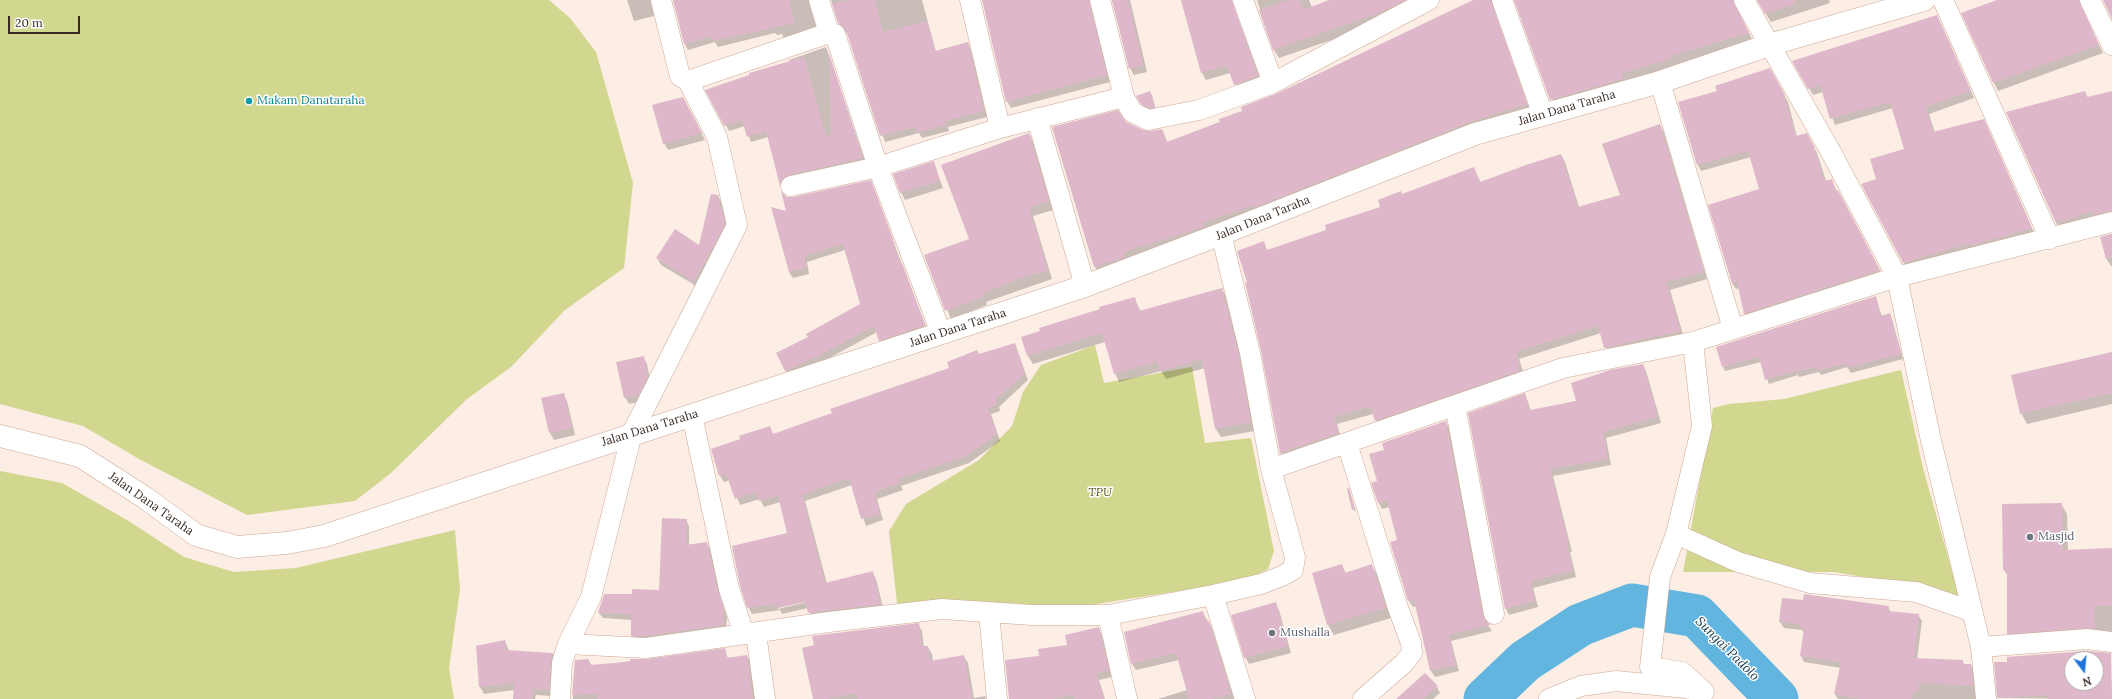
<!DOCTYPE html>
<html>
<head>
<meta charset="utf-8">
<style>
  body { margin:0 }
  #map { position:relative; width:2112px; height:699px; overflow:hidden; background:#fcede5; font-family:Lora,serif }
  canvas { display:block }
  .north { position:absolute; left:2064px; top:651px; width:40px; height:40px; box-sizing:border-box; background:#fff; border:1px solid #afaaa7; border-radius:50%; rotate:164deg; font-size:11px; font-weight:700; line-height:16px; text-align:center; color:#382a22 }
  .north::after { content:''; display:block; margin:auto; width:14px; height:18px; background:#1e73dd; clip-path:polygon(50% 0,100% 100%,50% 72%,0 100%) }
  .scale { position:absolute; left:8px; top:16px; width:72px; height:18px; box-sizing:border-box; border:2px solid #382a22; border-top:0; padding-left:5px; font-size:12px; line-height:14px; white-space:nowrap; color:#382a22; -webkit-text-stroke:3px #fff; paint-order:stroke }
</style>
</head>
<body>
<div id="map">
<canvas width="2112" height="699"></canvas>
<div class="north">N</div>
<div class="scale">20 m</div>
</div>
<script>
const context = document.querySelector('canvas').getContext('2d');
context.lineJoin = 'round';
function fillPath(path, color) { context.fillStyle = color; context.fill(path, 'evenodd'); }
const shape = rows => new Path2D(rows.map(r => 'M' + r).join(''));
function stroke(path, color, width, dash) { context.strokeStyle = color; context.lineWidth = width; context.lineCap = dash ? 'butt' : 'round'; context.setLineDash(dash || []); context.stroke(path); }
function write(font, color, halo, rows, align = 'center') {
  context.font = font + ' Lora,serif'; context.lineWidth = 3; context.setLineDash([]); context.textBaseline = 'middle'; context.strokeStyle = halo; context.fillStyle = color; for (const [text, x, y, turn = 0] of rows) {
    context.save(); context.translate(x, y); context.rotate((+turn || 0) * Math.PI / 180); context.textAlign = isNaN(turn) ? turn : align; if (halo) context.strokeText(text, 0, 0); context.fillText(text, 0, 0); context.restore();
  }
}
fillPath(shape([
  [0,0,549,0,570,18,596,52,633,183,624,268,565,310,511,367,467,399,391,473,355,501,247,515,139,459,83,426,0,404],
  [1095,345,1104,383,1192,367,1205,443,1251,438,1274,551,1268,569,1247,580,1059,610,1014,603,897,603,889,531,906,504,979,460,1012,426,1023,392,1041,365],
  [1901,370,1923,468,1959,596,1939,590,1834,572,1683,572,1713,408,1729,404,1784,399],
  [0,471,62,483,127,520,184,557,234,572,296,568,455,530,460,589,449,668,454,699,0,699]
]), '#d2d78f');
fillPath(shape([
  [627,0,655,0,653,4,654,16,634,21],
  [674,0,813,0,811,4,818,32,786,43,782,34,777,35,775,33,718,47,715,42,688,50,685,44],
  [831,0,922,0,936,52,968,43,971,50,987,117,948,127,949,131,922,138,919,133,885,142,848,35,839,23],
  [983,0,1095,0,1110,82,1011,108,1007,101],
  [1112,0,1130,0,1147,72,1134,75,1130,68],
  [1181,0,1219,0,1241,26,1262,83,1239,92,1230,73,1206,80,1202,73],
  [1257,0,1309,0,1312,7,1332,0,1411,0,1384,22,1279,58,1274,50],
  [1476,0,1500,0,1495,6,1495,13,1531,113,1100,275,1095,267,1053,128,1126,123,1143,131,1150,132,1162,130,1168,143,1244,112],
  [1514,0,1741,0,1737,9,1753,41,1675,65,1676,67,1556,108],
  [1757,0,1829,0,1830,3,1771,22],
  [2000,0,2087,0,2084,2,2084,14,2103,53,1998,91,1994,83],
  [1940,22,1974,98,1929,114,1935,133,1987,127,2035,235,1907,269,1904,263,1877,180,1905,150,1893,108,1835,125,1823,92,1813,95,1793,61],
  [826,47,866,164,783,190,768,137,751,142,745,126,729,131,707,90,790,63,789,60],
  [1769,69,1788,102,1797,137,1806,134,1817,153,1826,181,1831,180,1883,277,1748,320,1745,313,1739,288,1736,289,1732,283,1710,205,1760,190,1751,157,1701,171,1698,165,1718,92],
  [1150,92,1152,95,1156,110,1152,111,1143,107,1138,96],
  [2085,92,2088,98,2112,92,2112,219,2060,229,2055,221],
  [676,99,687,105,705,140,668,150,664,143,653,105],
  [1660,125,1664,133,1707,279,1670,290,1684,338,1609,355,1601,333,1519,359,1524,374,1380,428,1373,414,1337,424,1342,441,1285,460,1281,453,1249,282,1263,243,1268,251,1328,231,1381,207,1403,195,1474,169,1481,183,1561,155,1565,162,1579,207,1621,195],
  [1029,134,1033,142,1053,210,1033,216,1052,279,986,302,987,305,951,319,925,256,970,240],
  [933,162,943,188,905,200,901,192],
  [870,181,928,332,883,347,877,332,822,362,789,377,777,353,809,337,861,304,845,250,807,262,809,274,793,278,789,272,787,198,794,198],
  [718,196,722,203,728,231,695,288,693,284,661,265,657,258,699,247],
  [2112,234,2112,266,2111,266,2106,258,2101,238],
  [1222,289,1227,298,1243,365,1255,431,1221,437,1216,429,1205,368,1166,379,1161,371,1119,382,1115,373,1105,342,1033,364,1028,356,1042,331,1134,298,1141,312],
  [1875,297,1882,316,1889,314,1892,319,1903,359,1851,373,1847,367,1821,375,1819,372,1799,377,1798,375,1769,384,1761,362,1725,371,1723,367],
  [1015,344,1028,380,999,407,1000,411,991,414,1000,441,969,463,901,486,903,490,877,499,883,520,866,526,852,485,805,501,827,584,872,572,876,579,884,611,813,620,808,608,782,614,780,610,752,614,748,607,789,534,780,502,764,507,760,499,740,505,730,480,724,482,720,476,712,449,741,440,769,427,774,435,951,369,979,355],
  [810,599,811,601,778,609,778,607],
  [2112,353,2112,404,2027,424,2021,413],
  [643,357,647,364,651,384,643,401,629,404,625,397],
  [1643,365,1646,371,1661,423,1606,438,1611,465,1553,476,1572,552,1570,552,1576,577,1533,588,1538,607,1509,615,1506,609,1469,414,1525,394,1531,411,1577,401],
  [563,394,567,401,575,435,554,440,550,433],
  [1446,422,1449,428,1485,621,1492,631,1451,641,1459,671,1435,677,1431,671,1416,606,1413,607,1409,601,1391,543,1399,541,1390,507,1382,509,1379,503,1378,482,1385,450],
  [1349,490,1350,493,1356,512,1353,509],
  [2061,504,2067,514,2068,551,2112,549,2112,640,2014,644,2008,633,2008,576,2004,570],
  [686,520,689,526,689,545,707,543,710,549,721,598,727,617,726,631,635,642,632,635,632,620,603,618,599,613,633,596,660,591],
  [1342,566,1346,573,1372,566,1378,576,1391,618,1334,635,1328,625],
  [1275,603,1279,610,1291,653,1249,664,1245,657],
  [1888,607,1891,612,1918,615,1922,621,1917,659,1962,661,1965,665,1971,665,1974,671,1978,699,1838,699,1835,694,1841,668,1804,662,1801,656,1804,633,1802,630,1784,628,1780,622],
  [1202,612,1212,628,1234,699,1158,699,1187,690,1179,660,1136,670,1132,664],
  [918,624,922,631,924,647,928,647,932,654,933,662,964,657,968,663,974,698,985,696,986,699,814,699],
  [1098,628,1102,635,1112,677,1099,680,1105,699,1009,699,1040,657,1069,645],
  [505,641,509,651,553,654,556,660,552,696,536,695,535,699,514,699,514,690,484,694,480,687,477,646],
  [725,649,728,659,747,656,751,662,756,699,573,699,573,695,589,661,592,666],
  [2110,654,2112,699,1998,698,2008,663],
  [2072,659,2096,659,2096,683,2072,683],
  [1437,687,1440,693,1433,699,1398,699]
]), '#0003');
stroke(shape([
  [1485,699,1525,661,1580,625,1632,605,1697,616,1777,699]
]), '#62b5de', 43);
fillPath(shape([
  [673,0,789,0,795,23,713,41,712,36,684,44],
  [848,0,875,0,883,32,927,21,935,51,968,42,984,111,945,121,946,125,917,133,915,127,880,136,846,30,838,23,832,4],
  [982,0,1089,0,1107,75,1006,102],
  [1112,0,1128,0,1143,65,1129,69],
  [1181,0,1232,0,1258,76,1234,85,1227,66,1201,73],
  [1288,0,1299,0,1303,10,1329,0,1405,0,1379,13,1273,50,1259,10],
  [1473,0,1491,0,1527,104,1470,122,1256,207,1255,205,1202,223,1204,227,1124,252,1126,257,1094,267,1052,127,1118,110,1126,122,1143,130,1150,131,1162,129,1167,142,1220,122,1219,119,1242,111,1241,107,1278,93],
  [1514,0,1733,0,1749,33,1671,56,1672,59,1622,73,1623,79,1550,100],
  [1757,0,1794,0,1795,4,1765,14],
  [1997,0,2079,0,2099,45,1993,83,1961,13],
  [2103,0,2112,0,2112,19],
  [1937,15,1971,91,1926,107,1933,132,1984,119,2032,228,1971,246,1970,243,1903,263,1861,184,1876,179,1870,159,1904,149,1890,102,1830,119,1820,85,1808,89,1792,61],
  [829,53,863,158,789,175,783,178,780,186,766,131,747,137,742,120,724,126,705,90,749,75,749,73,804,57,826,136,831,135],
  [1770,68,1785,95,1784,96,1796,136,1807,133,1814,146,1824,181,1832,179,1836,191,1838,190,1880,270,1744,314,1737,282,1732,283,1708,205,1759,189,1748,151,1697,165,1678,102,1717,91,1715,86],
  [1150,91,1155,107,1150,108,1140,103,1136,96],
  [2085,91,2087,97,2112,91,2112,211,2094,215,2093,211,2060,222,2059,220,2055,221,2006,112],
  [683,97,702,133,663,144,652,105],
  [1660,124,1704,272,1666,282,1681,331,1604,348,1598,326,1516,352,1520,366,1518,367,1519,371,1375,421,1370,406,1334,417,1339,433,1280,453,1261,351,1245,282,1247,282,1237,251,1264,241,1267,250,1326,230,1325,225,1380,207,1378,200,1401,191,1402,194,1474,167,1480,182,1526,165,1561,154,1578,207,1620,195,1602,144],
  [1029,133,1049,201,1029,208,1048,270,1015,280,982,294,983,297,945,311,924,255,969,239,941,165],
  [934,161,940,181,900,193,893,174],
  [871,180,893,239,899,260,901,264,902,263,925,325,879,341,874,326,818,356,785,371,776,353,808,337,806,334,860,304,843,244,804,256,807,267,789,272,771,207,786,211,781,191,787,197,793,197],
  [711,194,718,195,725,224,704,264,693,282,690,281,690,279,656,258,675,229,699,245],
  [2112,234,2112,258,2106,259,2100,237],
  [1222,288,1239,355,1251,422,1215,429,1202,359,1160,371,1157,362,1114,374,1102,333,1027,356,1021,337,1040,331,1039,328,1100,309,1099,307,1135,297,1139,311],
  [1876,296,1881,316,1890,313,1901,354,1847,368,1846,363,1817,371,1816,367,1795,372,1795,371,1765,380,1759,357,1722,367,1716,347],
  [1015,343,1025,373,995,400,997,404,988,408,997,434,964,457,898,479,900,483,874,492,880,514,861,519,849,478,802,495,825,583,873,571,881,604,808,613,805,602,778,608,777,604,747,608,740,586,732,546,787,533,778,496,759,501,757,492,735,499,726,474,719,476,711,449,740,439,739,436,770,426,773,434,832,413,830,409,949,368,947,362,977,350,979,354],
  [2112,352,2112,393,2020,414,2011,375],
  [644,356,648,376,639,394,624,398,616,362],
  [1643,364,1658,417,1603,432,1608,459,1550,469,1569,545,1567,546,1573,570,1530,582,1535,601,1505,609,1468,413,1525,393,1530,410,1576,401,1571,383,1610,370],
  [564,393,572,428,549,433,541,398],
  [1446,421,1483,616,1490,625,1449,635,1456,665,1430,671,1414,600,1408,601,1390,542,1397,540,1387,501,1378,503,1371,483,1377,481,1369,454,1384,450,1382,443],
  [1349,488,1355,509,1352,510,1347,489],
  [2062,503,2063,550,2112,548,2112,606,2094,606,2095,628,2007,634,2007,570,2003,570,2002,504],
  [662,518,687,519,686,545,707,542,718,591,724,611,723,611,724,625,645,636,631,636,631,614,598,613,604,594,632,594,632,589,659,590],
  [1342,564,1345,573,1372,564,1386,608,1327,625,1312,573],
  [1804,594,1889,606,1888,611,1919,614,1914,658,1963,660,1963,664,1971,664,1973,686,1919,683,1918,693,1913,692,1912,699,1860,699,1834,694,1841,662,1800,656,1804,628,1800,627,1800,624,1779,622,1782,598,1803,600],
  [1276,602,1288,646,1244,658,1231,615],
  [1203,611,1206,622,1209,621,1231,694,1213,699,1189,699,1176,653,1131,664,1124,632],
  [919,623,922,646,928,646,930,661,964,655,972,699,858,699,856,693,826,699,813,699,802,648,814,645,812,636],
  [1099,627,1109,670,1096,673,1104,699,1075,699,1074,694,1053,699,1009,699,1005,660,1039,656,1038,649,1067,645,1065,635],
  [505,640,506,650,553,653,551,662,549,690,532,689,532,699,513,699,514,683,479,687,476,646],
  [725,648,726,658,747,655,753,699,597,699,597,694,572,695,575,660,589,659,589,665,630,662,630,659,648,659],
  [2087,651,2111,653,2112,699,2048,699,2048,695,1997,698,1994,662,2007,662,2007,657],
  [2072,659,2096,659,2096,683,2072,683],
  [1425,673,1438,686,1424,699,1396,699]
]), '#deb8ca');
const street = shape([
  [661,0,680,76,688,81,829,33,835,34,878,167,941,333],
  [819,0,829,33],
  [970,0,1000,128],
  [1100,0,1124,97],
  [1243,0,1273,83],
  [1502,0,1543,115],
  [1744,0,1832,154,1897,277,1930,436,1981,647,1986,699],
  [1943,0,2050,239],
  [2090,0,2112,45],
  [1660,82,1733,329],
  [1037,118,1085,286],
  [791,186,878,167,1000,128,1124,97,1132,112,1148,120,1199,110,1273,83,1429,0],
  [1221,234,1250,353,1271,469],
  [1693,342,1702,426,1676,534,1660,577,1650,667,1682,672,1704,692],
  [1455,405,1494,614],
  [692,415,729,589,744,634],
  [1347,443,1398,608,1411,643,1412,653,1404,663,1363,699],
  [1676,534,1738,562,1810,583,1916,592,1971,611],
  [1213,595,1245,699],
  [989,613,997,699],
  [1108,615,1127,699],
  [756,633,765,699],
  [568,644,646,648,829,622,942,609,1032,615,1108,615,1213,595,1261,584,1282,576,1293,570,1295,557,1271,469,1563,368,1693,342,1897,277,2112,222],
  [1981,647,2087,639,2112,642],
  [560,699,562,663,568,644,591,597,632,433,737,225,717,137,688,81],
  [1549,699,1581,686,1616,681,1686,688,1703,692]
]);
const secondary = shape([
  [0,436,80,456,144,497,196,535,237,547,287,543,324,536,1085,286,1221,234,1475,134,1660,82,1769,45,1924,0]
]);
stroke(street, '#cca895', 21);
stroke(secondary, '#cca895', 23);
stroke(street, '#fff', 20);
stroke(secondary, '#fff', 22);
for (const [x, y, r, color] of [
  [249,101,4,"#0f9aa8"],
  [2030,537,4,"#6b7280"],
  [1272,633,4,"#6b7280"]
]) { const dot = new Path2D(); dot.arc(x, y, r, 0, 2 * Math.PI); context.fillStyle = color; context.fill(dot); stroke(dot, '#fff', 1.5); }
write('12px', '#0d838f', '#fff', [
  ["Makam Danataraha",257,101]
], 'left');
write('12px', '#382a22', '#fff', [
  ["Jalan Dana Taraha",1567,108,-16],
  ["Jalan Dana Taraha",1263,218,-22],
  ["Jalan Dana Taraha",958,328,-18],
  ["Jalan Dana Taraha",650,428,-17],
  ["Jalan Dana Taraha",151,504,35]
]);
write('italic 12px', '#55571f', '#fff', [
  ["TPU",1100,493]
]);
write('12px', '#5b616d', '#fff', [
  ["Masjid",2038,537],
  ["Mushalla",1280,633]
], 'left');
write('italic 13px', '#13384a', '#fff', [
  ["Sungai Padolo",1727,649,45]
]);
</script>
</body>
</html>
